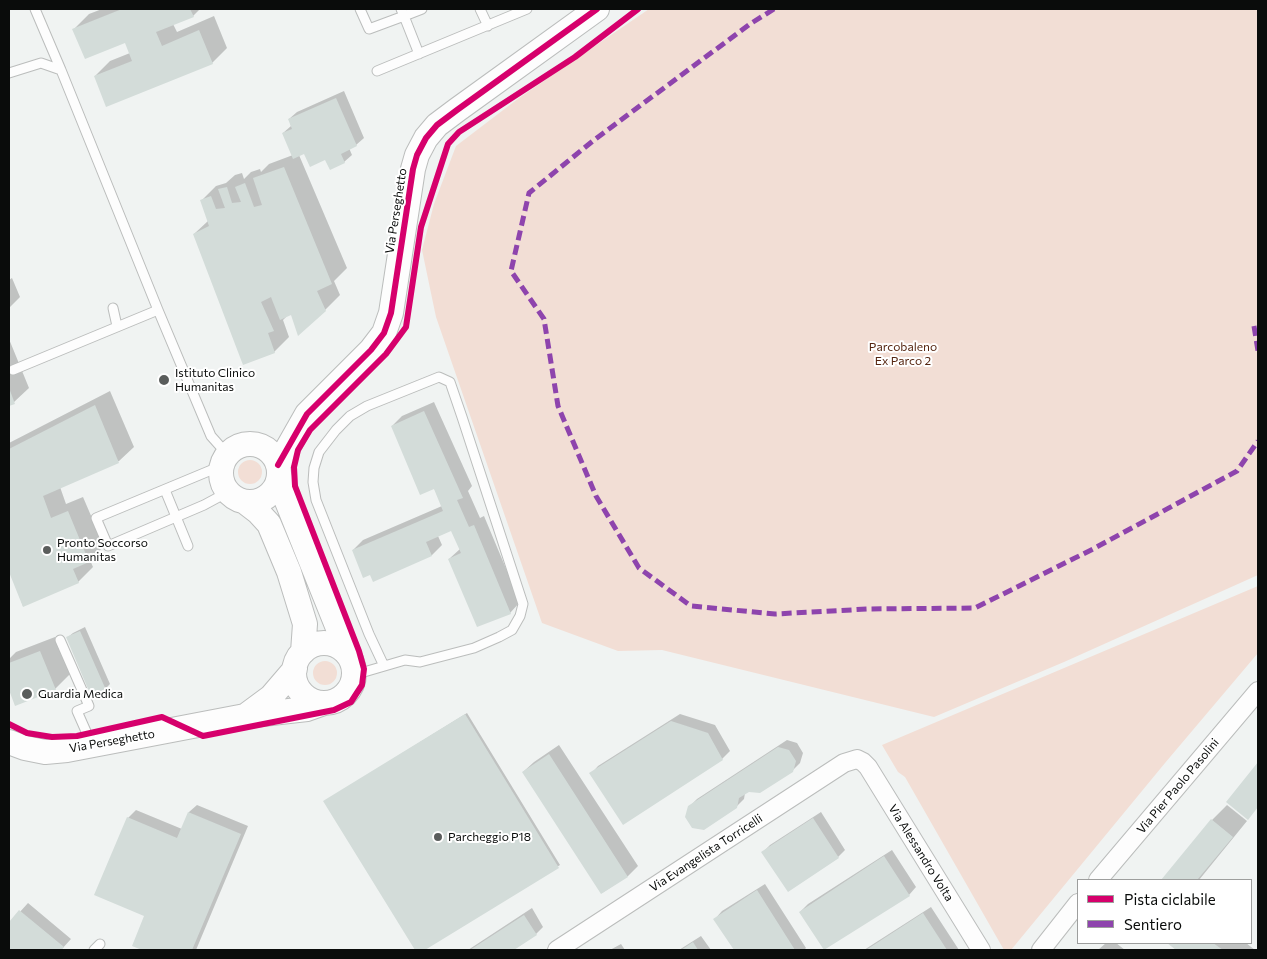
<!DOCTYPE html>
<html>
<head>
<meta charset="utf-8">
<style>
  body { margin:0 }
  #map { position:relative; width:1267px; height:959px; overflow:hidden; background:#f0f3f2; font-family:Commissioner,sans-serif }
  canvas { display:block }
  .frame { position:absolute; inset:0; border:10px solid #0a0c0b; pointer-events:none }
  .legend { position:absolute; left:1077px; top:879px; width:175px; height:65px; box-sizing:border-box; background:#fff; border:1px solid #9d9e9d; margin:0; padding:6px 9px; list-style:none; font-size:15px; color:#0a0c0b }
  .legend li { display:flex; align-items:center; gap:10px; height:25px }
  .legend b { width:25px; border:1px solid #9d9e9d }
</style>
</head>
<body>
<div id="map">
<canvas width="1267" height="959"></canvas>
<div class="frame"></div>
<ul class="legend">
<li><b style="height:6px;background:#d6006c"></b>Pista ciclabile</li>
<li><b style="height:6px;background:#8e44ad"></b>Sentiero</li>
</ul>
</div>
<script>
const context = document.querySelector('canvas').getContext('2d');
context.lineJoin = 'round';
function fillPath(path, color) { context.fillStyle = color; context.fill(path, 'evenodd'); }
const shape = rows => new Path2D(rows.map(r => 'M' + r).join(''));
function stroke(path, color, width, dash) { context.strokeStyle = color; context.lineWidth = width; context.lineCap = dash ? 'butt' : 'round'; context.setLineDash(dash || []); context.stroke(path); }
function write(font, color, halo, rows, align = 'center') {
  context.font = font + ' Commissioner,sans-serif'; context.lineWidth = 4; context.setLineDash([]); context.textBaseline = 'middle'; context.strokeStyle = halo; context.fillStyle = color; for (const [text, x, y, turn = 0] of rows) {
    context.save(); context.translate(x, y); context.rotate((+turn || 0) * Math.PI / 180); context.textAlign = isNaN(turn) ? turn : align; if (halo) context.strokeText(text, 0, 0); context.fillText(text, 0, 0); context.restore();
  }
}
fillPath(shape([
  [649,9,1258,9,1258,575,1064,662,934,717,662,650,618,651,542,623,436,317,422,250,434,204,456,146,519,98],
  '238 472a12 12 0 1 1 24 0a12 12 0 1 1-24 0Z',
  [1258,586,1258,653,1165,763,1011,950,1004,950,905,777,898,772,882,745],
  '313 673a12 12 0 1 1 24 0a12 12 0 1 1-24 0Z'
]), '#f2ded5');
fillPath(shape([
  [102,9,200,9,193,16,173,24,177,32,214,16,227,48,212,63,95,76,110,61,130,53,125,41,74,29,89,14],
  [344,91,364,138,356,145,349,148,352,155,344,162,305,153,299,155,347,268,334,281,340,295,325,310,288,315,283,320,289,337,274,352,194,234,208,221,202,200,216,186,226,183,235,175,242,173,244,179,251,172,260,169,261,172,269,164,293,155,283,133,291,126,289,119,297,112],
  [12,278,20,297,9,308,9,280],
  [9,339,29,388,14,402,9,405],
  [110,391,134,447,119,461,60,487,66,504,83,497,104,546,90,560,93,567,78,582,23,606,9,568,9,443],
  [434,402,472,486,468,491,480,518,484,516,520,602,510,613,449,559,460,549,452,530,438,536,442,545,432,555,373,580,370,573,353,550,363,540,442,506,434,488,392,426,402,416],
  [85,627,110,684,105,689,68,637,73,633],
  [55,637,70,674,55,689,16,705,9,687,9,659,16,652],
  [467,713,560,865,423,950,416,950,325,801],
  [680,714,715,725,730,751,722,759,591,774,598,766],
  [787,740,797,743,803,753,800,763,792,771,745,793,744,799,736,807,689,807,697,799],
  [559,745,638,866,628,876,602,893,523,772,534,762],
  [197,805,248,826,196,950,145,950,133,945,146,915,128,818,136,810,182,829,189,812],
  [1227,805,1247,821,1199,880,1163,880,1212,820],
  [821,812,845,850,838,857,763,852,770,845],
  [892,850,916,887,909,895,800,912,808,904],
  [765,884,806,948,804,950,735,950,715,919,722,911],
  [28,903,71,939,61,950,9,950,9,924],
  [931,907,959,950,864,950],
  [532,908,543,927,536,934,512,950,468,950],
  [701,936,711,950,679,950],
  [1106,943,1116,943,1125,950,1098,950],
  [1169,943,1246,943,1255,950,1178,950],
  [621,944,625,950,610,950]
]), '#0003');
fillPath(shape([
  [122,9,190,9,194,17,156,32,162,46,199,30,213,64,106,107,94,76,132,61,125,43,85,59,72,29],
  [336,98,357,146,341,154,345,163,330,170,325,160,310,167,304,154,293,159,282,133,292,129,288,119],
  [284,167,332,284,317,291,326,311,298,336,291,315,280,320,271,297,261,302,274,331,268,333,275,353,243,365,193,234,209,226,200,200,211,196,216,209,225,208,218,189,227,187,232,203,241,202,235,187,245,183,254,207,262,205,253,178],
  [9,388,15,404,9,406],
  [95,405,119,463,43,496,51,518,68,511,89,562,73,569,79,583,23,607,9,572,9,449],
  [424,411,463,498,457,500,469,527,474,525,511,614,477,627,448,559,461,553,451,531,426,542,432,556,373,582,370,575,363,578,352,550,443,511,434,489,420,495,391,426],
  [80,631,106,690,91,696,66,637],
  [40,651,56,690,15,706,9,690,9,663],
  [465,714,559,868,425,950,415,950,323,801],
  [671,721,708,733,723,760,623,825,589,773],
  [778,747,789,750,796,761,793,772,760,793,749,792,739,798,737,808,704,830,692,828,685,817,688,806],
  [549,754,628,877,601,894,522,772],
  [1258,762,1258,807,1248,820,1226,802],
  [188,812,241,834,192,950,142,950,132,946,144,916,94,895,127,817,177,838],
  [813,818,839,858,788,892,761,852],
  [1211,819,1233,837,1197,880,1161,880],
  [884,856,910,896,824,950,799,912],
  [757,890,795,950,734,950,713,919],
  [19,910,64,947,61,950,9,950,9,922],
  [923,913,947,950,866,950],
  [524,915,537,935,514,950,470,950],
  [693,942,698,950,681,950],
  [1167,943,1213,943,1223,950,1176,950]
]), '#d3dcd9');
const lane = shape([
  [35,9,61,70],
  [360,9,369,29,404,16,419,54],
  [401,9,404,16,422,9],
  [480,9,488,26],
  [377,71,527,9],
  [9,73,41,63,61,70,158,310,211,436,227,454],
  [113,308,117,326],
  [13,370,158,310],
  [221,466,96,518,108,546,204,505,228,492],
  [165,490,188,546],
  [60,640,89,706,77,711,92,745],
  [354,676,364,672,405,660,420,662,474,648,499,637,512,630,520,616,523,604,462,417,450,382,439,377,367,406,350,416,336,430,319,452,314,468,313,482,316,500,369,634,384,666],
  [94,950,100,944]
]);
const street = shape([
  [1098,880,1258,691],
  [557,950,844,763,857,759,863,762,868,767,981,950],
  [1041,950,1078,903]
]);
const secondary = shape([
  '221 473a29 29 0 1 1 58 0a29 29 0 1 1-58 0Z',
  [278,465,307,414,371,350,384,333,391,313,413,169,417,155,426,138,437,125,457,110,597,9],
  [279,474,286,499,350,658],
  [245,502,258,512,269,524,289,572,305,624,303,652],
  '294 673a30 30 0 1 1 60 0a30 30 0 1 1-60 0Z',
  [248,714,271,697,295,669],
  [9,742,25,748,45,752,67,750,245,716,307,709,324,703]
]);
stroke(lane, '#bbbdbc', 11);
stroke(street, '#bbbdbc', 20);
stroke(secondary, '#bbbdbc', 26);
stroke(lane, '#fdfdfd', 9);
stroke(street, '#fdfdfd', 18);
stroke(secondary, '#fdfdfd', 24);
stroke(shape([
  [774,9,750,24,594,140,529,193,511,271,544,319,558,406,596,496,639,568,691,606,775,614,868,609,975,608,1093,549,1237,471,1258,441],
  [1254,326,1258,351]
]), '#8e44ad', 5, [10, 5]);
stroke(shape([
  [278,465,307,414,371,350,384,333,391,313,413,169,417,155,426,138,437,125,457,110,597,9],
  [9,724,27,733,52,737,77,736,162,717,203,736,334,710,351,702,362,685,364,669,359,651,295,486,294,467,298,450,310,430,386,354,406,327,421,227,448,144,459,132,473,123,575,57,638,9]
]), '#d6006c', 6);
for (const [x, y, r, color] of [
  [164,380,6,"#5a5d5c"],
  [47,550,5,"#5a5d5c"],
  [27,694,6,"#5a5d5c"],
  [438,837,5,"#5a5d5c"]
]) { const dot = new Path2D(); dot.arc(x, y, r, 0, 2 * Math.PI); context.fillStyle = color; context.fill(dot); stroke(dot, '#fff', 2); }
write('12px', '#0a0c0b', '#fff', [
  ["Via Perseghetto",396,211,-81],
  ["Via Perseghetto",112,741,-10],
  ["Via Pier Paolo Pasolini",1178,786,-50],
  ["Via Evangelista Torricelli",706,853,-33],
  ["Via Alessandro Volta",921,853,58]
]);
write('12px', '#552510', '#fff', [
  ["Parcobaleno",903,347],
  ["Ex Parco 2",903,361]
]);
write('12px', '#0a0c0b', '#fff', [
  ["Istituto Clinico",175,373],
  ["Humanitas",175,387],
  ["Pronto Soccorso",57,543],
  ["Humanitas",57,557],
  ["Guardia Medica",38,694],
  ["Parcheggio P18",448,837]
], 'left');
</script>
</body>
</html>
